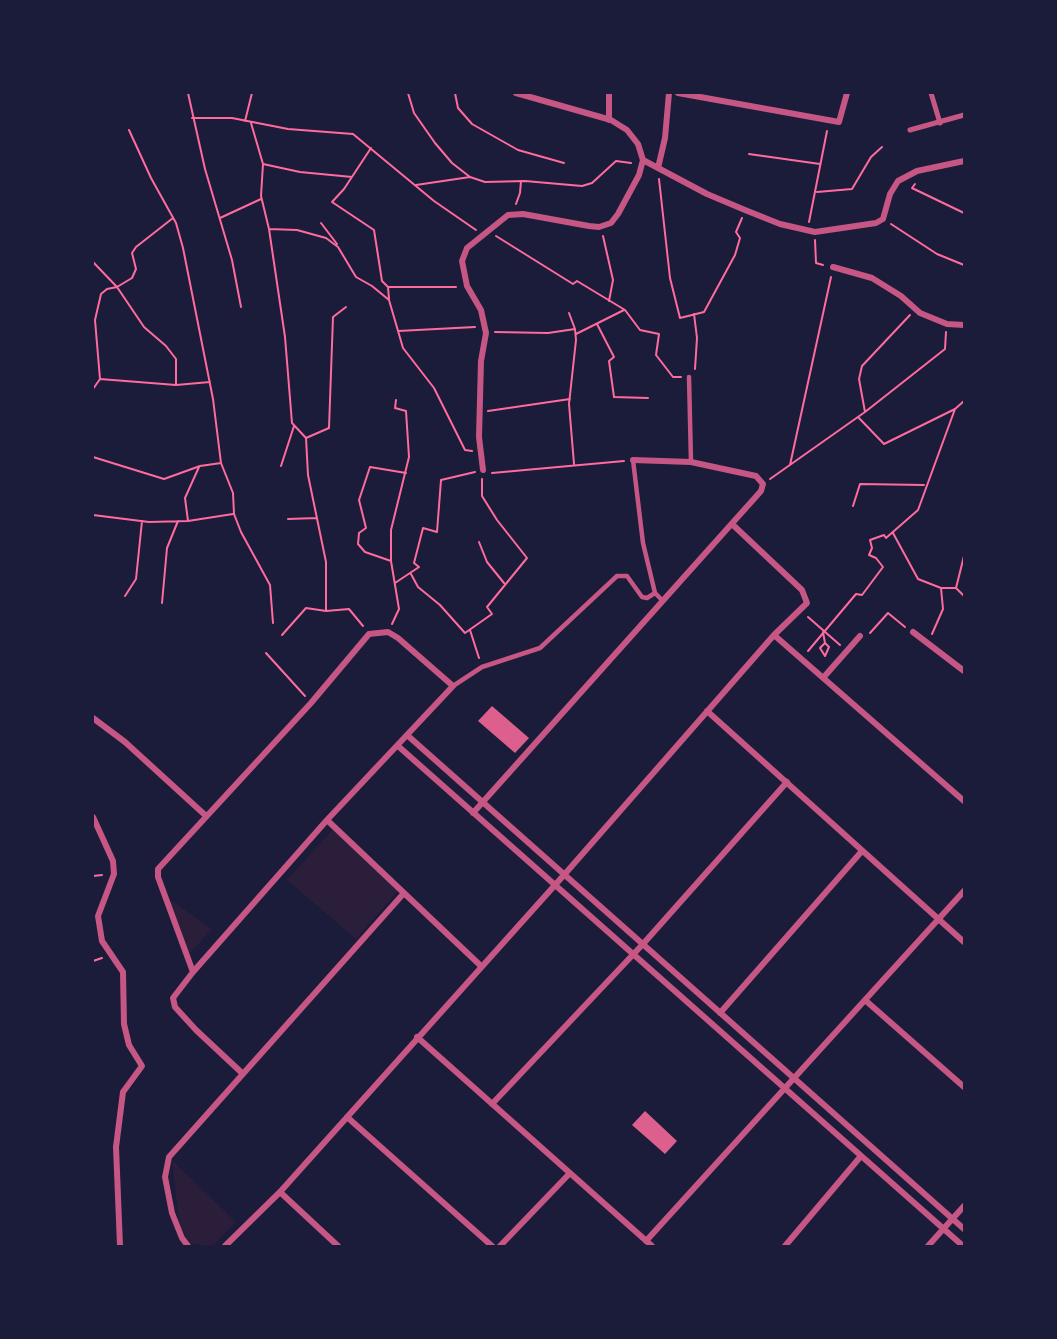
<!DOCTYPE html>
<html>
<head>
<meta charset="utf-8">
<style>
  body { margin:0 }
  #map { position:relative; width:1057px; height:1339px; overflow:hidden; background:#1b1b3a; font-family:Signika,sans-serif }
  canvas { display:block }
  .frame { position:absolute; inset:0; border:94px solid #1b1b3a; pointer-events:none }
</style>
</head>
<body>
<div id="map">
<canvas width="1057" height="1339"></canvas>
<div class="frame"></div>
</div>
<script>
const context = document.querySelector('canvas').getContext('2d');
context.lineJoin = 'round';
function fillPath(path, color) { context.fillStyle = color; context.fill(path, 'evenodd'); }
const shape = rows => new Path2D(rows.map(r => 'M' + r).join(''));
function stroke(path, color, width, dash) { context.strokeStyle = color; context.lineWidth = width; context.lineCap = dash ? 'butt' : 'round'; context.setLineDash(dash || []); context.stroke(path); }
fillPath(shape([
  [333,829,399,890,356,939,287,880],
  [168,898,212,929,187,956],
  [172,1160,236,1222,213,1246,189,1244,179,1222]
]), '#2a1e3b');
fillPath(shape([
  [492,706,529,738,515,753,478,721],
  [645,1111,677,1141,665,1154,632,1125]
]), '#dd5f8e');
stroke(shape([
  [188,93,205,169,232,260,241,307],
  [408,93,414,113,435,143,452,163,470,177,485,182,525,181,582,186,592,183,616,161,631,163],
  [455,93,458,108,472,124,518,150,564,163],
  [192,118,232,118,288,129,353,134,434,201,476,230],
  [245,121,252,93],
  [251,123,263,164,261,196,269,229,285,337,292,423,306,438,308,475,326,562,326,611,306,608,282,635],
  [129,130,151,178,176,223,183,248,213,399,221,463,233,493,234,514,241,532,270,585,273,623],
  [371,148,344,189,332,202,374,230,382,281,388,287,456,287],
  [749,154,820,164],
  [263,164,300,172,352,177],
  [659,179,670,278,680,318,704,312,735,255,740,238,736,232,742,218],
  [915,184,912,188,964,213],
  [416,185,470,177],
  [817,192,852,189,871,157,882,147],
  [516,204,520,193,521,181],
  [220,218,261,199],
  [809,222,827,131],
  [321,223,337,244],
  [891,224,937,254,964,265],
  [269,229,297,230,326,238,338,247,356,277,372,286,389,300,403,348,434,388,465,450,472,451],
  [496,236,573,284,577,281,625,310,640,330,659,334,656,355,673,377,681,377],
  [603,236,613,280,609,301],
  [815,240,816,263,823,265],
  [93,262,117,287,144,327,166,346,176,359,176,385],
  [388,287,389,299],
  [569,313,575,329,576,340,569,404,574,464],
  [694,314,697,338,695,369],
  [597,324,614,357,609,361,614,397,648,398],
  [398,331,475,327],
  [495,332,548,333,575,329],
  [576,334,624,310],
  [100,379,176,385,210,382],
  [93,389,100,379,95,320,101,294,107,289,117,287,132,278,136,269,132,253,136,247,173,218],
  [488,411,570,399],
  [865,412,859,379,862,366,910,315],
  [858,417,884,444,955,409,964,401],
  [306,438,329,428,333,317,346,307],
  [93,457,164,479,200,466,221,463],
  [790,465,831,277],
  [281,466,294,426],
  [492,473,624,461],
  [770,479,865,412,945,349,946,332],
  [853,506,860,484,924,485],
  [93,515,149,522,188,521,233,514],
  [288,519,317,518],
  [188,521,185,498,199,467],
  [893,533,918,579,941,588,956,588,964,596],
  [479,542,487,562,504,583],
  [391,561,365,552,358,544,359,533,366,528,359,500,370,467,406,473],
  [411,574,418,587,440,605,465,633,492,614,487,607,527,558,497,520,482,496,482,479],
  [395,583,419,567,414,563,423,528,437,532,441,480,475,472],
  [956,588,964,556],
  [125,596,136,579,142,521],
  [162,603,167,548,178,521],
  [326,611,349,609,363,626],
  [808,617,840,645],
  [392,624,399,609,391,561,391,530,409,457,406,411,395,408,396,400],
  [470,630,479,658],
  [823,632,825,643,829,647,825,656,820,648,825,643],
  [870,633,888,613,905,627],
  [932,634,943,609,941,588],
  [808,651,856,594,862,595,883,567,876,558,869,555,872,548,870,540,884,535,886,538,918,510,955,409],
  [266,653,305,696],
  [93,876,102,875],
  [93,961,102,958]
]), '#ff6b9d', 2);
stroke(shape([
  [689,377,691,462],
  [633,460,643,543,655,593,663,601],
  [453,686,482,667,540,648,617,576,627,576,642,597,647,598,655,593]
]), '#c65784', 4.5);
stroke(shape([
  [931,93,940,123],
  [910,130,964,115]
]), '#c65784', 5);
stroke(shape([
  [609,93,609,120],
  [678,93,839,122,847,93],
  [643,160,707,194,745,210,780,224,815,232,876,223,883,219,890,194,898,181,917,171,964,161],
  [658,168,665,138,669,93],
  [833,267,872,278,901,296,920,313,947,324,964,325],
  [483,470,479,437,481,361,486,333,481,310,467,286,462,261,467,248,508,215,523,214,589,226,599,227,611,223,618,214,639,175,643,160,638,144,627,130,611,120,516,93],
  [913,632,964,671],
  [774,635,964,801],
  [823,678,860,636],
  [707,711,964,942],
  [93,718,125,742,205,815],
  [407,735,964,1229],
  [398,746,963,1246],
  [473,813,761,491,763,484,756,476,691,462,633,460],
  [93,817,113,861,114,874,98,916,102,941,123,972,124,1024,129,1045,142,1066,123,1092,116,1147,120,1246],
  [327,820,481,966],
  [193,972,158,877,158,869,311,703,369,634,388,632,398,638,453,686,327,820,193,972,173,998,175,1007,196,1030,242,1073],
  [865,1000,964,1087],
  [720,1013,862,851],
  [417,1037,652,1246],
  [492,1104,643,944,787,782],
  [347,1117,492,1246],
  [280,1192,338,1246],
  [646,1241,964,891],
  [188,1246,182,1238,172,1213,165,1177,169,1157,404,893],
  [225,1246,280,1192,564,875,774,635,807,603,802,590,732,524],
  [500,1246,570,1173],
  [785,1246,861,1156],
  [928,1246,964,1206]
]), '#c65784', 6);
</script>
</body>
</html>
